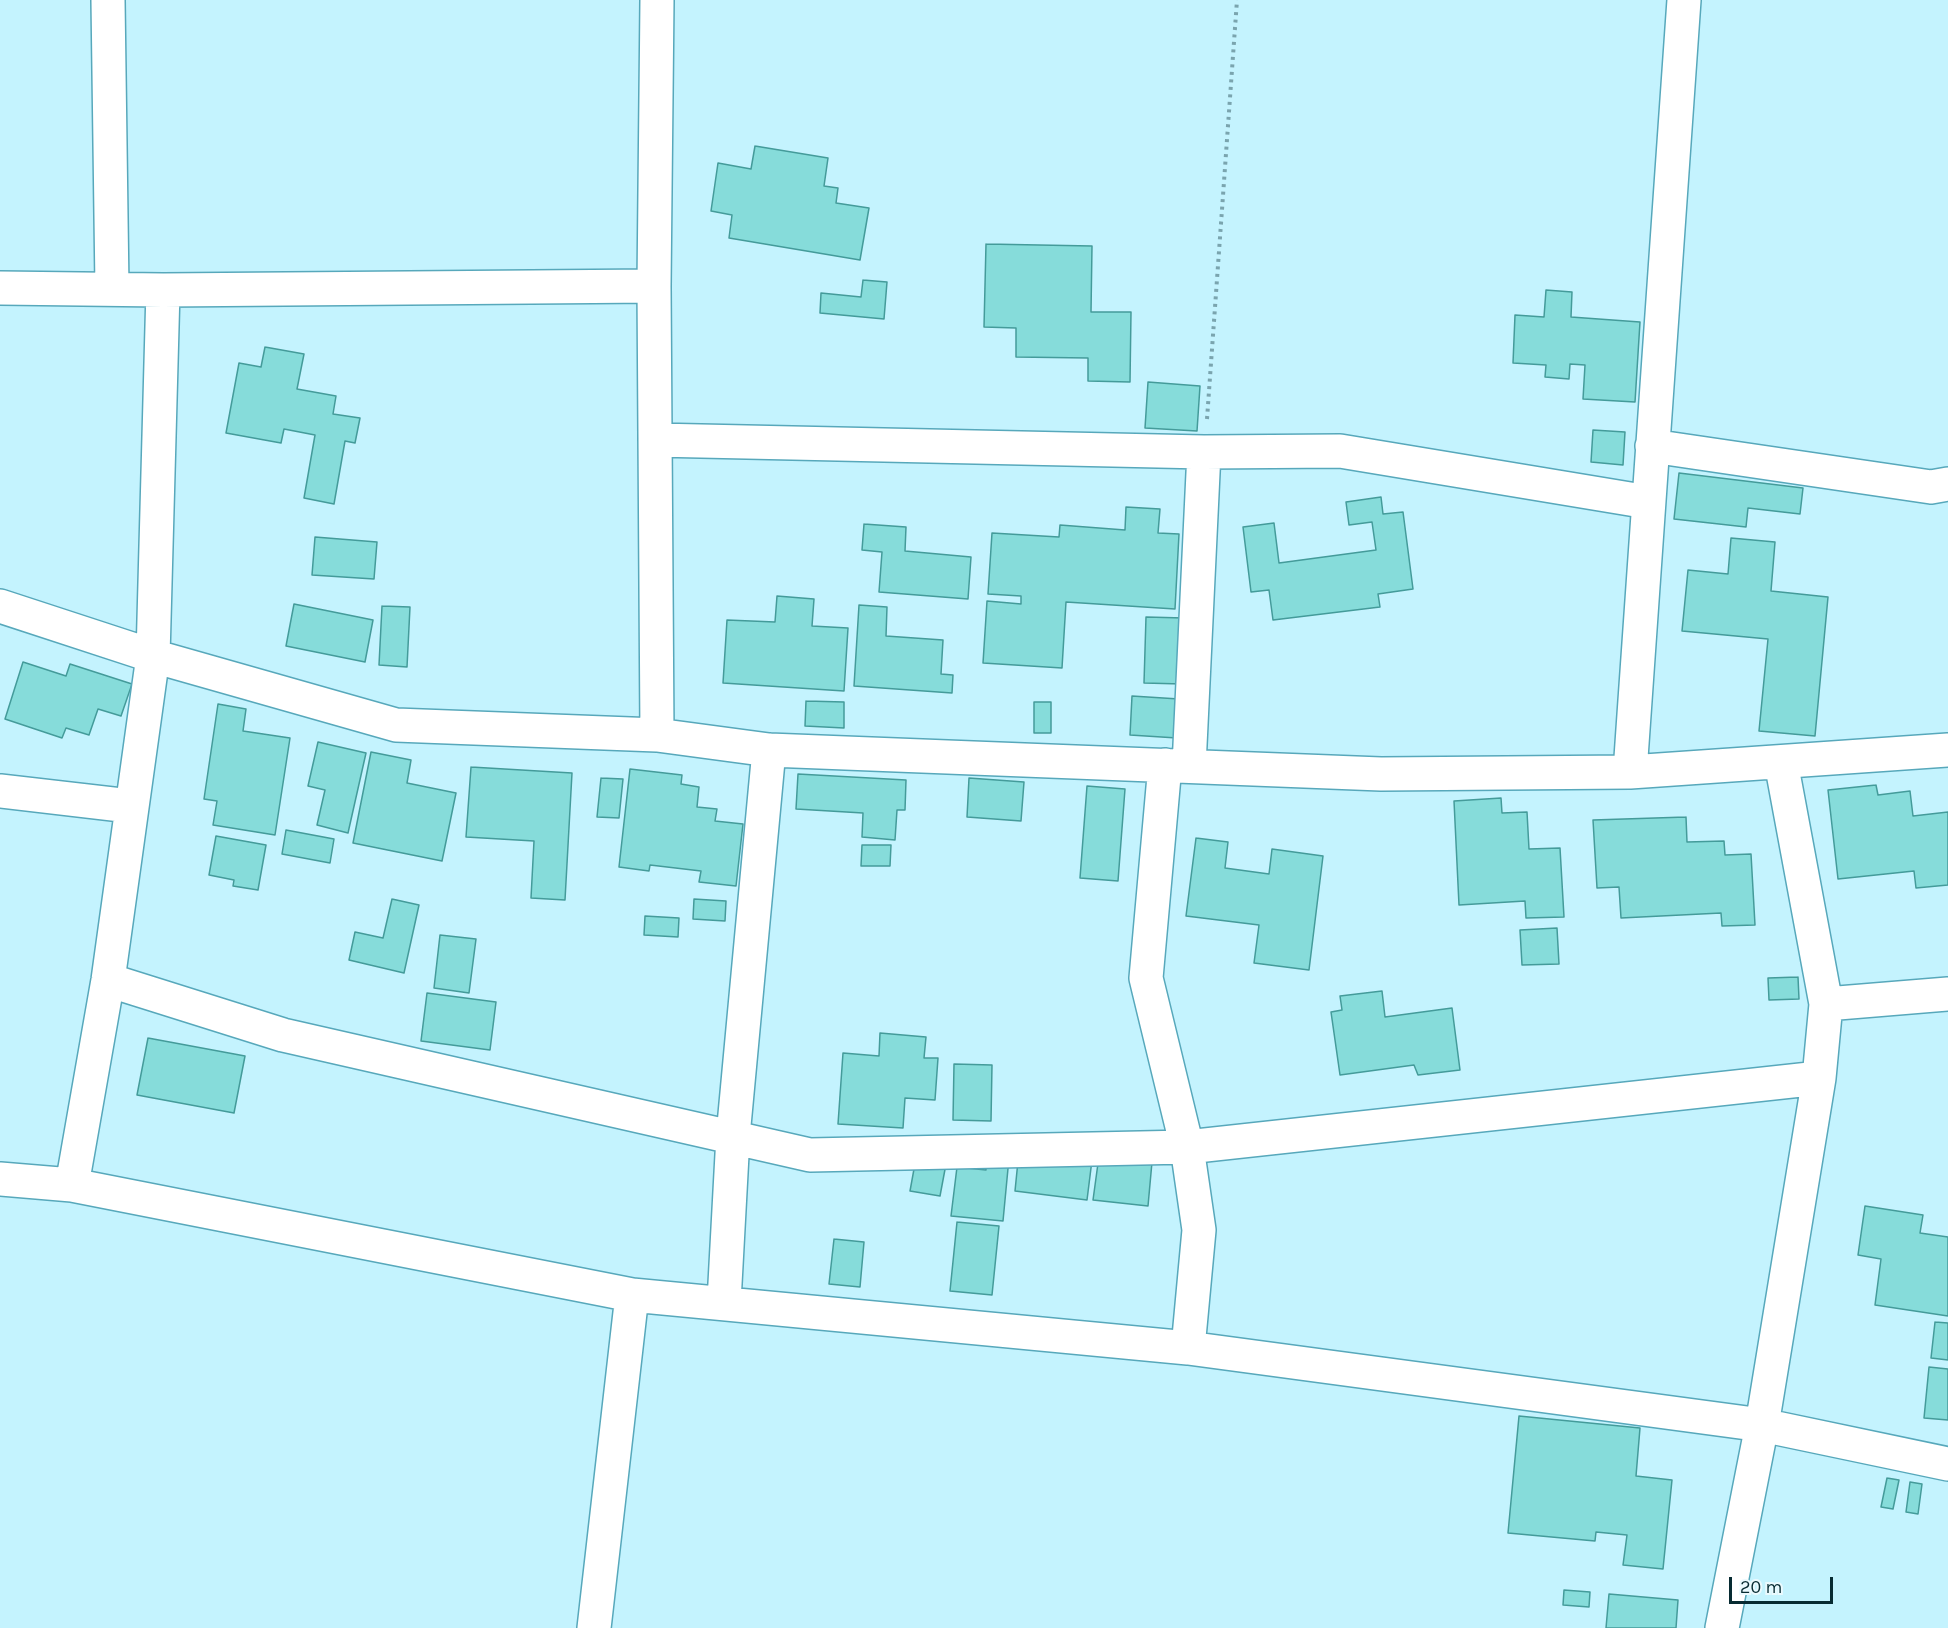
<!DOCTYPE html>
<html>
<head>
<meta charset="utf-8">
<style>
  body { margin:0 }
  #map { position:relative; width:1948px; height:1628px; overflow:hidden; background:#c4f3fe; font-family:Karla,sans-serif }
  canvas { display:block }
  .scale { position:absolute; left:1729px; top:1577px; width:104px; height:27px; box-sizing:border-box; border:3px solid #072b32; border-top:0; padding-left:8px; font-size:18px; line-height:21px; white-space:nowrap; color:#072b32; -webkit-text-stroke:4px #ebfafe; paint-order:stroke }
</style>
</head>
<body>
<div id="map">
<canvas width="1948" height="1628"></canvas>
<div class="scale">20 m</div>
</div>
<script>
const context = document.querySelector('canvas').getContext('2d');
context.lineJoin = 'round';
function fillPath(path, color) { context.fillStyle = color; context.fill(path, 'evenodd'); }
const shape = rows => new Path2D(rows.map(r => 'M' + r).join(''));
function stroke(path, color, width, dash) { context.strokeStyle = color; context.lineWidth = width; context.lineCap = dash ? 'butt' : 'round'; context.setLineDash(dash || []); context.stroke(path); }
const building = shape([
  [755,146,828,158,824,186,838,188,836,203,869,208,860,260,729,238,732,215,711,211,718,163,751,169,755,146],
  [986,244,1092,246,1091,312,1131,312,1130,382,1088,381,1088,358,1016,357,1016,328,984,327,986,244],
  [863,280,887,282,884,319,820,313,821,293,861,297,863,280],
  [1546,290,1572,292,1571,317,1640,322,1635,402,1583,399,1585,365,1570,364,1569,379,1545,377,1546,365,1513,363,1515,315,1544,317,1546,290],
  [265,347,304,354,297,389,336,396,333,414,360,418,355,443,345,441,334,504,304,498,315,435,284,429,281,443,226,433,239,363,261,367,265,347],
  [1148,382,1200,386,1197,431,1145,428,1148,382],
  [1593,430,1625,432,1623,465,1591,462,1593,430],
  [1679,473,1803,488,1800,514,1748,508,1746,527,1674,519,1679,473],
  [1381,497,1383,514,1403,512,1413,589,1378,594,1380,607,1273,620,1269,590,1251,592,1243,527,1274,523,1279,563,1376,550,1372,522,1349,525,1346,502,1381,497],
  [1126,507,1160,509,1158,533,1179,534,1175,609,1066,602,1062,668,983,663,987,601,1021,604,1021,596,988,594,992,533,1059,537,1060,525,1125,530,1126,507],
  [864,524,906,527,905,551,971,557,968,599,879,592,882,552,862,550,864,524],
  [315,537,377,542,374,579,312,575,315,537],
  [1731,538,1775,542,1771,591,1828,597,1815,736,1759,731,1768,639,1682,631,1688,570,1728,574,1731,538],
  [777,596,814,599,812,626,848,628,844,691,723,683,727,620,775,622,777,596],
  [294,604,373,620,365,662,286,646,294,604],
  [859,605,887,607,886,636,943,640,941,674,953,675,952,693,854,686,859,605],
  [382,606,410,607,407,667,379,665,382,606],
  [1146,617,1184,618,1182,684,1144,683,1146,617],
  [23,662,66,676,70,664,132,684,121,716,98,709,89,735,66,728,62,738,5,719,23,662],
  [1132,696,1179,699,1177,738,1130,735,1132,696],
  [806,701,844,702,844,728,805,726,806,701],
  [1034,702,1051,702,1051,733,1034,733,1034,702],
  [218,704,246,709,243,731,290,738,275,835,213,825,217,801,204,799,218,704],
  [318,742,366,753,348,833,317,825,325,790,308,786,318,742],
  [371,752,411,760,407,783,456,793,442,861,353,843,371,752],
  [471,767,572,773,565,900,531,898,534,841,466,837,471,767],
  [630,769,682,775,681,784,699,787,697,807,717,809,715,821,743,824,736,886,699,882,701,871,650,865,649,871,619,867,630,769],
  [798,774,906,780,905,810,897,810,895,840,862,837,863,813,796,809,798,774],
  [601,778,623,779,619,818,597,817,601,778],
  [969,778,1024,782,1021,821,967,817,969,778],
  [1876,785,1878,795,1910,791,1913,816,1948,812,1948,885,1916,888,1914,871,1838,879,1828,790,1876,785],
  [1087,786,1125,789,1118,881,1080,878,1087,786],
  [1501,798,1502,813,1527,812,1529,849,1560,848,1564,917,1526,918,1525,901,1459,905,1454,801,1501,798],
  [1686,817,1687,842,1724,841,1725,855,1751,854,1755,925,1722,926,1721,913,1621,918,1619,887,1597,888,1593,820,1686,817],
  [286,830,334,839,330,863,282,854,286,830],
  [216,836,266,845,258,890,233,886,234,880,209,875,216,836],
  [1196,838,1228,842,1225,868,1269,874,1272,849,1323,856,1309,970,1254,963,1259,925,1186,916,1196,838],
  [862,845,891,845,890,866,861,866,862,845],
  [392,899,419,905,404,973,349,960,355,932,383,938,392,899],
  [694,899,726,901,725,921,693,919,694,899],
  [645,916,679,918,678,937,644,935,645,916],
  [1557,928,1559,964,1522,965,1520,930,1557,928],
  [440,935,476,939,469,993,434,988,440,935],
  [1798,977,1799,999,1769,1000,1768,978,1798,977],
  [1382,991,1385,1017,1452,1008,1460,1070,1418,1075,1414,1065,1340,1075,1331,1012,1342,1010,1340,996,1382,991],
  [427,993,496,1002,490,1050,421,1041,427,993],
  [880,1033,926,1037,924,1058,938,1058,935,1100,905,1098,903,1128,838,1124,843,1053,879,1056,880,1033],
  [148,1038,245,1056,234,1113,137,1095,148,1038],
  [954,1064,992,1065,991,1121,953,1120,954,1064],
  [1019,1151,1092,1160,1087,1200,1015,1191,1019,1151],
  [987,1156,1009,1158,1003,1221,951,1216,957,1167,986,1170,987,1156],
  [1099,1156,1152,1162,1148,1206,1093,1200,1099,1156],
  [916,1158,946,1164,940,1196,910,1191,916,1158],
  [1865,1206,1923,1215,1920,1233,1948,1237,1948,1316,1875,1305,1881,1259,1858,1255,1865,1206],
  [957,1222,999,1226,992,1295,950,1291,957,1222],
  [834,1239,864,1242,860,1287,829,1284,834,1239],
  [1935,1322,1948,1323,1948,1360,1931,1358,1935,1322],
  [1929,1367,1948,1369,1948,1420,1924,1418,1929,1367],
  [1519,1416,1640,1428,1636,1476,1672,1480,1663,1569,1623,1565,1627,1535,1596,1532,1595,1541,1508,1533,1519,1416],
  [1887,1478,1899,1480,1893,1509,1881,1507,1887,1478],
  [1910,1482,1922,1484,1918,1514,1906,1512,1910,1482],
  [1564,1590,1590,1592,1589,1607,1563,1605,1564,1590],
  [1609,1594,1678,1600,1676,1628,1606,1628,1609,1594]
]);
fillPath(building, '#86dcda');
stroke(building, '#449b9a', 1.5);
const minor = shape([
  [108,0,112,288],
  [657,0,654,286,657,735],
  [0,288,163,290,654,286],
  [655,440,1204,452,1340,451,1648,502],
  [1652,446,1931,487,1948,484],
  [0,606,153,656,396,725,657,735,769,750,1381,774,1630,772,1948,750],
  [1165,765,1146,978,1187,1147,1199,1230,1188,1348],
  [1189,766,1204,452],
  [1630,772,1684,0],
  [0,791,130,806],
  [108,980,283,1035,810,1155,1187,1147,1819,1078],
  [1826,1004,1948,994],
  [0,1179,72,1185,632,1295,1188,1348,1762,1425,1948,1464],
  [72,1185,108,980,153,656,163,290],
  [724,1302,733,1136,769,750],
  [594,1628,632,1295],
  [1722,1628,1762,1425,1819,1078,1826,1004,1781,762]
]);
stroke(minor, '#57a8bb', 36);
stroke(shape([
  [1207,419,1237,0]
]), '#7aa4ae', 4, [3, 4.5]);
stroke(minor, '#fff', 33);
</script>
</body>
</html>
